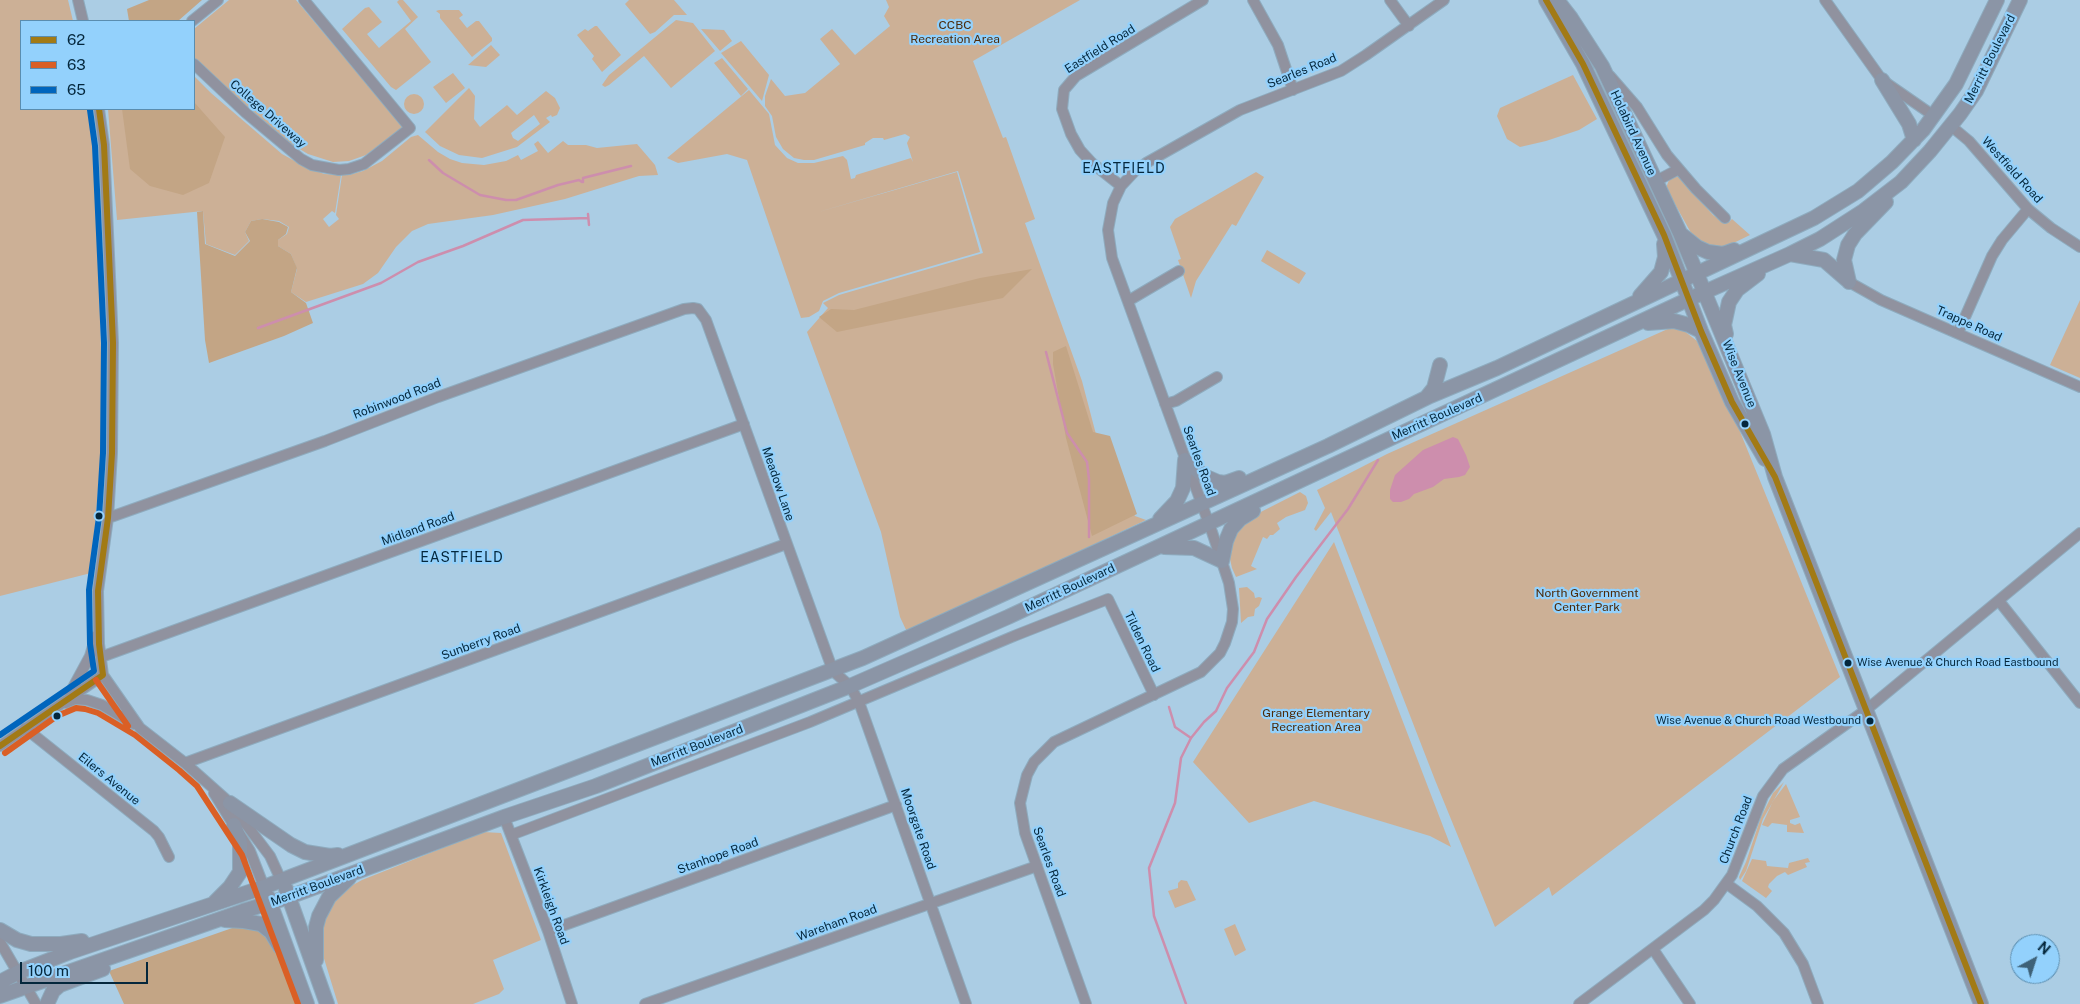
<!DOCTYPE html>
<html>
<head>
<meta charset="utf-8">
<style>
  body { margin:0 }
  #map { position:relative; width:2080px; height:1004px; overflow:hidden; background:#abcde4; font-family:"Public Sans",sans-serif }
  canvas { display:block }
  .legend { position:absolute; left:20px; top:20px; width:175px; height:90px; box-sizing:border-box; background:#93d1fc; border:1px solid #5a8daf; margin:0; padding:6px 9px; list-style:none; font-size:15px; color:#04273c }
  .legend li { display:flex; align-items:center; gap:10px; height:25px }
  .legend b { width:25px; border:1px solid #5a8daf }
  .north { position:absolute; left:2010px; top:934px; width:50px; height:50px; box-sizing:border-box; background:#93d1fc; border:1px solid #5a8daf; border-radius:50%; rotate:40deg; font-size:14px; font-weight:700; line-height:20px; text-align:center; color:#04273c }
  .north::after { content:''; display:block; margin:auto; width:18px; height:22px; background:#3e6177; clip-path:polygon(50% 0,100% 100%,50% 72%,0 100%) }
  .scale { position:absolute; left:20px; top:962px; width:128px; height:22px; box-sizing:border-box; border:2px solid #04273c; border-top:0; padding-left:6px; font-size:15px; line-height:18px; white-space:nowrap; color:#04273c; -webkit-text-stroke:4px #93d1fc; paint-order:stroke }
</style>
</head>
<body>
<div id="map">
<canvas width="2080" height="1004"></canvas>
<ul class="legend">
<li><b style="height:6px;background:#a27a15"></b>62</li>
<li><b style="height:6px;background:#da5f25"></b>63</li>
<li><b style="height:6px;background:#0065bd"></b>65</li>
</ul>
<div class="north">N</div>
<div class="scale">100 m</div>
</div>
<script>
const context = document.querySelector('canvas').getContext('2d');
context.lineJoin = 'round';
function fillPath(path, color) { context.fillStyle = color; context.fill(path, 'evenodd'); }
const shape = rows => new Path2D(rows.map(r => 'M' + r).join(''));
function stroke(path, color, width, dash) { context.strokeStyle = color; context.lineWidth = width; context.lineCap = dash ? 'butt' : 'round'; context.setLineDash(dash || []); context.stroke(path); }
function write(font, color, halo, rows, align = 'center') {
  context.font = font + ' "Public Sans",sans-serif'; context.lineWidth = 4.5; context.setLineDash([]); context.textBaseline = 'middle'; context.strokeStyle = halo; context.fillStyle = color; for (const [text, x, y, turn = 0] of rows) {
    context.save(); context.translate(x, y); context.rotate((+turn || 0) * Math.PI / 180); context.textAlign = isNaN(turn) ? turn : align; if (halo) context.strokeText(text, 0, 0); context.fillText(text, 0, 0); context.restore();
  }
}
fillPath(shape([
  [0,0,68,0,73,21,21,21,21,109,89,109,94,143,98,237,103,429,91,573,0,596],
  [229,0,296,0,385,106,386,106,402,122,402,128,366,155,349,161,333,162,308,154,288,142,223,87,194,58,194,29],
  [399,0,403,0,418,17,405,29,431,62,396,90,391,87,342,29,365,8,369,7,382,22,367,34,379,48,411,21,397,2],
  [629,0,674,0,687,15,674,15,655,32,650,34,625,4],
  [886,0,1080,0,973,61,1003,138,1006,137,1035,219,1025,223,1082,381,1098,442,1135,516,1146,520,907,632,900,617,881,532,807,332,828,308,823,303,839,295,983,253,958,171,815,213,957,172,980,252,839,293,823,301,819,311,809,317,801,318,747,160,727,154,678,163,667,158,749,90,769,114,775,145,787,158,798,163,814,163,843,156,847,160,851,179,855,178,856,175,911,158,913,162,907,143,910,137,905,134,884,140,883,138,873,138,865,143,865,145,814,160,804,160,794,158,783,149,776,137,772,116,765,106,765,96,771,79,785,96,805,93,840,64,820,39,832,29,855,55,890,26,884,16,889,7],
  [439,10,459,10,463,15,459,18,467,28,476,21,479,21,492,38,492,41,472,57,440,18,440,14,436,11],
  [676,20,693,23,715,51,671,88,644,56,609,85,605,87,602,85,609,75],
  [595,26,597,26,621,55,602,72,592,59,594,56,577,35,585,29,588,31],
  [701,29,724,30,732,41,720,51],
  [741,41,769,75,762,101,721,53],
  [491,45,500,55,486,67,468,65],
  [722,58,748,89,741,96,714,63],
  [453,73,465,88,446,103,433,87],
  [1573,75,1597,119,1579,130,1546,141,1520,147,1507,139,1497,116,1500,108],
  [194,76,211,93,282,154,302,165,324,174,341,175,335,213,332,211,323,219,329,227,339,219,336,215,342,175,349,175,363,171,382,161,411,137,418,135,438,152,450,159,462,163,484,165,506,161,518,155,521,160,538,151,534,144,538,141,548,153,563,141,568,145,586,145,597,148,637,144,655,165,658,175,639,176,565,199,493,215,428,224,412,231,396,247,378,273,363,284,306,302,291,292,297,269,291,254,278,246,278,240,287,234,289,227,279,221,262,219,251,221,245,232,249,241,235,255,206,244,203,211,117,220,108,109,194,109],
  [469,88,475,96,474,119,480,127,507,105,517,115,546,91,555,98,560,108,557,115,552,117,551,115,546,118,550,122,517,147,482,158,459,155,440,146,425,132],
  [534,115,540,124,518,141,513,138,511,133],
  '404 104a10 10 0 1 1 20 0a10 10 0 1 1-20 0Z',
  [1256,172,1264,177,1236,226,1232,224,1196,281,1191,298,1178,260,1181,259,1170,227,1175,219],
  [1678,176,1713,215,1720,220,1724,221,1727,219,1729,222,1732,219,1750,235,1719,250,1695,240,1666,188,1669,180],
  [1267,250,1306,273,1299,284,1261,261],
  [2080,300,2080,378,2050,365],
  [1670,328,1683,330,1697,341,1732,412,1840,677,1552,896,1549,887,1495,927,1435,780,1331,512,1316,531,1314,529,1325,508,1317,490,1387,454],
  [1300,492,1306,496,1308,503,1305,510,1286,517,1277,523,1280,529,1273,535,1270,535,1267,539,1263,537,1251,566,1257,569,1236,577,1232,568,1228,550,1230,538,1247,519],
  [1334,542,1451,847,1430,836,1314,801,1249,823,1193,762],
  [1247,587,1254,593,1255,598,1259,597,1262,598,1259,606,1255,609,1254,616,1248,617,1241,623,1239,588],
  [1784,782,1763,819,1746,871,1740,880,1739,877,1746,862,1761,817,1773,793],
  [1786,784,1800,817,1790,820,1790,823,1795,825,1800,823,1804,833,1787,832,1787,825,1772,823,1768,827,1762,825,1773,801],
  [483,832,501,833,541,940,493,960,504,989,499,994,473,1004,338,1004,318,939,321,916,335,895,362,880],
  [1808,858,1810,862,1805,863,1807,867,1788,875,1785,872,1777,876,1769,884,1768,887,1772,891,1766,898,1742,881,1752,859,1766,861,1767,866,1788,868,1789,863],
  [1181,880,1187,881,1196,900,1175,908,1168,891,1178,888,1178,883],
  [1235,924,1246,950,1235,956,1224,929]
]), '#ccb096');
fillPath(shape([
  [149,0,202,0,178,21,129,21,127,9],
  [194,102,225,137,209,183,183,195,150,186,130,169,122,109,194,109],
  [203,211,205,244,235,256,250,241,245,232,251,221,262,219,279,222,288,227,286,234,278,240,278,246,291,254,297,268,291,292,306,303,313,323,284,336,209,363,205,340,197,212],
  [1032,269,1003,298,837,332,819,317,831,309,854,310,980,278],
  [1066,346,1093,432,1110,436,1137,514,1092,536,1066,438,1053,364,1053,352],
  [238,926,263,930,278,946,299,1004,124,1004,109,971]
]), '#c3a585');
fillPath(shape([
  [1453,437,1458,439,1466,455,1470,467,1465,475,1459,477,1444,479,1433,487,1414,494,1409,499,1401,502,1393,502,1390,499,1390,490,1395,475,1423,450]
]), '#cd8ead');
stroke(shape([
  [429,160,443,173,480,195,506,200,516,200,558,185,579,180,582,182],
  [583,182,583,178,631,166],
  [588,214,589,225],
  [258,328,381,283,418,262,463,246,523,220,588,218],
  [1046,352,1067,433,1087,462,1089,479,1089,537],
  [1169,707,1175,727,1191,738],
  [1186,1004,1154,916,1149,868,1175,803,1181,758,1191,738,1204,722,1216,711,1227,688,1254,652,1267,619,1296,577,1348,509,1378,460]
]), '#cd8ead', 2.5);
const minor = shape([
  [78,0,83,21],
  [1253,0,1278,45,1293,90],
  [1390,0,1409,26],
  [1825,0,1882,80,1934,116],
  [192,21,218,0],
  [194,64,246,113,301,159,312,165,339,170,349,169,364,164,410,128,304,0],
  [1610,76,1637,107,1667,155,1696,189,1725,218],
  [99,109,104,145,113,343,112,453,108,518,98,591,99,644,103,675,140,728,185,763,230,803,270,856,281,880],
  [1951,126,1969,141,2028,209,2051,228,2080,247],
  [1656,181,1679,169],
  [1121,186,1092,163,1080,150,1071,134,1062,109,1064,90,1076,76,1203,0],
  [1849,282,1881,300,2080,387],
  [1128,301,1179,271],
  [1958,333,1992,256,2002,240,2028,209],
  [1165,404,1176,401,1217,377],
  [108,518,325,441,438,397,684,309,693,308,698,309,706,320,833,671,850,686,859,702,966,1004],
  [1999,601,2080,703],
  [101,657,744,424],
  [70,693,90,656,96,636],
  [66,703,75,699,87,700,102,705,134,724],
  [25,728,154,831,159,837,169,857],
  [0,746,103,675],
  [185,763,786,544],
  [214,793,250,851,264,887],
  [504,817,548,931,572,1004],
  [511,835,810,722,1014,636,1108,599,1154,695],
  [1727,884,1757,906,1784,933,1803,964,1818,1004],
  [548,931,896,805],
  [0,942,36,1004],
  [1653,949,1690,1004],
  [645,1004,1037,866],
  [1086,1004,1025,833,1020,803,1027,775,1034,762,1054,742,1201,672,1220,653,1225,643,1232,622,1233,609,1229,583,1212,532,1112,258,1108,230,1113,203,1121,186,1135,171,1146,163,1240,110,1341,71,1366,55,1444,0],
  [1579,1004,1704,910,1714,900,1732,875,1763,796,1783,769,1866,710,2080,533]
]);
const major = shape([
  [1546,0,1583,64,1664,235,1701,331,1732,402,1765,459],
  [1557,0,1571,18,1602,66,1680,233,1763,434,1775,477,1981,1004],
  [1882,80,1909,124,1914,140],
  [1682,235,1697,247,1708,252,1723,254,1734,250],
  [1790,254,1824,260,1847,280],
  [1849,282,1844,260,1848,245,1855,234,1886,202],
  [1640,296,1661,272,1665,257,1664,244],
  [1648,323,1674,321,1689,325,1701,331],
  [1726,334,1724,325,1729,302,1737,290,1758,274],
  [1426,398,1434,388,1440,365],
  [1185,460,1204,476,1218,482,1225,483,1239,478],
  [1160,519,1177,501,1183,488,1185,460],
  [1164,547,1194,548,1222,561,1226,541,1231,529,1240,519,1253,511],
  [230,803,291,845,305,852,330,856,338,855],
  [286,889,327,1004],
  [268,897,307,1004],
  [215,902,230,887,240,872,240,843,234,825],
  [225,920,244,921,261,924,271,932,280,947],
  [0,930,17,940,31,944,61,944,82,941],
  [316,960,316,927,319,916,329,897,349,878],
  [0,982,19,972,70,952,264,887,863,658,1328,446,1430,396,1497,368,1814,218,1858,191,1892,162,1923,130,1956,84,1997,0],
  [0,996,243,911,289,897,504,817,596,786,850,686,1008,617,1689,299,1790,254,1820,239,1862,212,1901,182,1930,151,1960,114,1976,91,2020,0],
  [47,1004,53,991,60,985,103,969]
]);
stroke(minor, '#8eabbe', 12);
stroke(major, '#8eabbe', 16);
stroke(minor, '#90929f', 10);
stroke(major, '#8b95a6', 14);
stroke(shape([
  [1546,0,1583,64,1664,235,1701,331,1732,402,1775,477,1981,1004],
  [0,746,103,675,99,644,98,591,108,518,112,453,113,343,104,145,99,109]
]), '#a27a15', 6);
stroke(shape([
  [96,680,128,726],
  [5,753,57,716,76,708,85,709,98,713,135,735,179,770,197,786,242,855,298,1004]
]), '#da5f25', 6);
stroke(shape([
  [0,735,94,671,90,644,89,590,99,517,103,453,104,343,95,146,90,110]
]), '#0065bd', 6);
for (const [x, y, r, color] of [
  [1745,424,4.5,"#04273c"],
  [99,516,4.5,"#04273c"],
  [1848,663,4.5,"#04273c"],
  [57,716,4.5,"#04273c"],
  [1870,721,4.5,"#04273c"]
]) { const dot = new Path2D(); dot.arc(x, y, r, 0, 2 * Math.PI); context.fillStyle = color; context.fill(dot); stroke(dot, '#93d1fc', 2); }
write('11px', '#04273c', '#93d1fc', [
  ["Wise Avenue & Church Road Eastbound",1857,663],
  ["Wise Avenue & Church Road Westbound",1861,721,"right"]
], 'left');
write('12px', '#4c2b0b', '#93d1fc', [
  ["CCBC",955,25],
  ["Recreation Area",955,39],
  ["North Government",1587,593],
  ["Center Park",1587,607],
  ["Grange Elementary",1316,713],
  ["Recreation Area",1316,727]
]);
write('12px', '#04273c', '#93d1fc', [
  ["Eastfield Road",1100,49,-32],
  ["Merritt Boulevard",1990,59,-63],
  ["Searles Road",1302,71,-22],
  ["College Driveway",268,114,41],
  ["Holabird Avenue",1633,133,65],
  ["Westfield Road",2012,170,48],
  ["Trappe Road",1969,324,24],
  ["Wise Avenue",1739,374,68],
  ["Robinwood Road",397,399,-21],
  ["Merritt Boulevard",1437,417,-24],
  ["Searles Road",1199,461,70],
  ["Meadow Lane",778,484,71],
  ["Midland Road",418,529,-20],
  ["Merritt Boulevard",1070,588,-25],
  ["Sunberry Road",481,642,-20],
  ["Tilden Road",1142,642,64],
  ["Merritt Boulevard",697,746,-21],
  ["Eilers Avenue",109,779,39],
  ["Moorgate Road",918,829,71],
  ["Church Road",1736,830,-69],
  ["Stanhope Road",718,856,-20],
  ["Searles Road",1049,862,70],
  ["Merritt Boulevard",317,886,-20],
  ["Kirkleigh Road",551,906,70],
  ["Wareham Road",837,923,-20]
]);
context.letterSpacing = '1px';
write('14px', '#04273c', '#93d1fc', [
  ["EASTFIELD",1124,169],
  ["EASTFIELD",462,558]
]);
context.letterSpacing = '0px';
</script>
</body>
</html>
